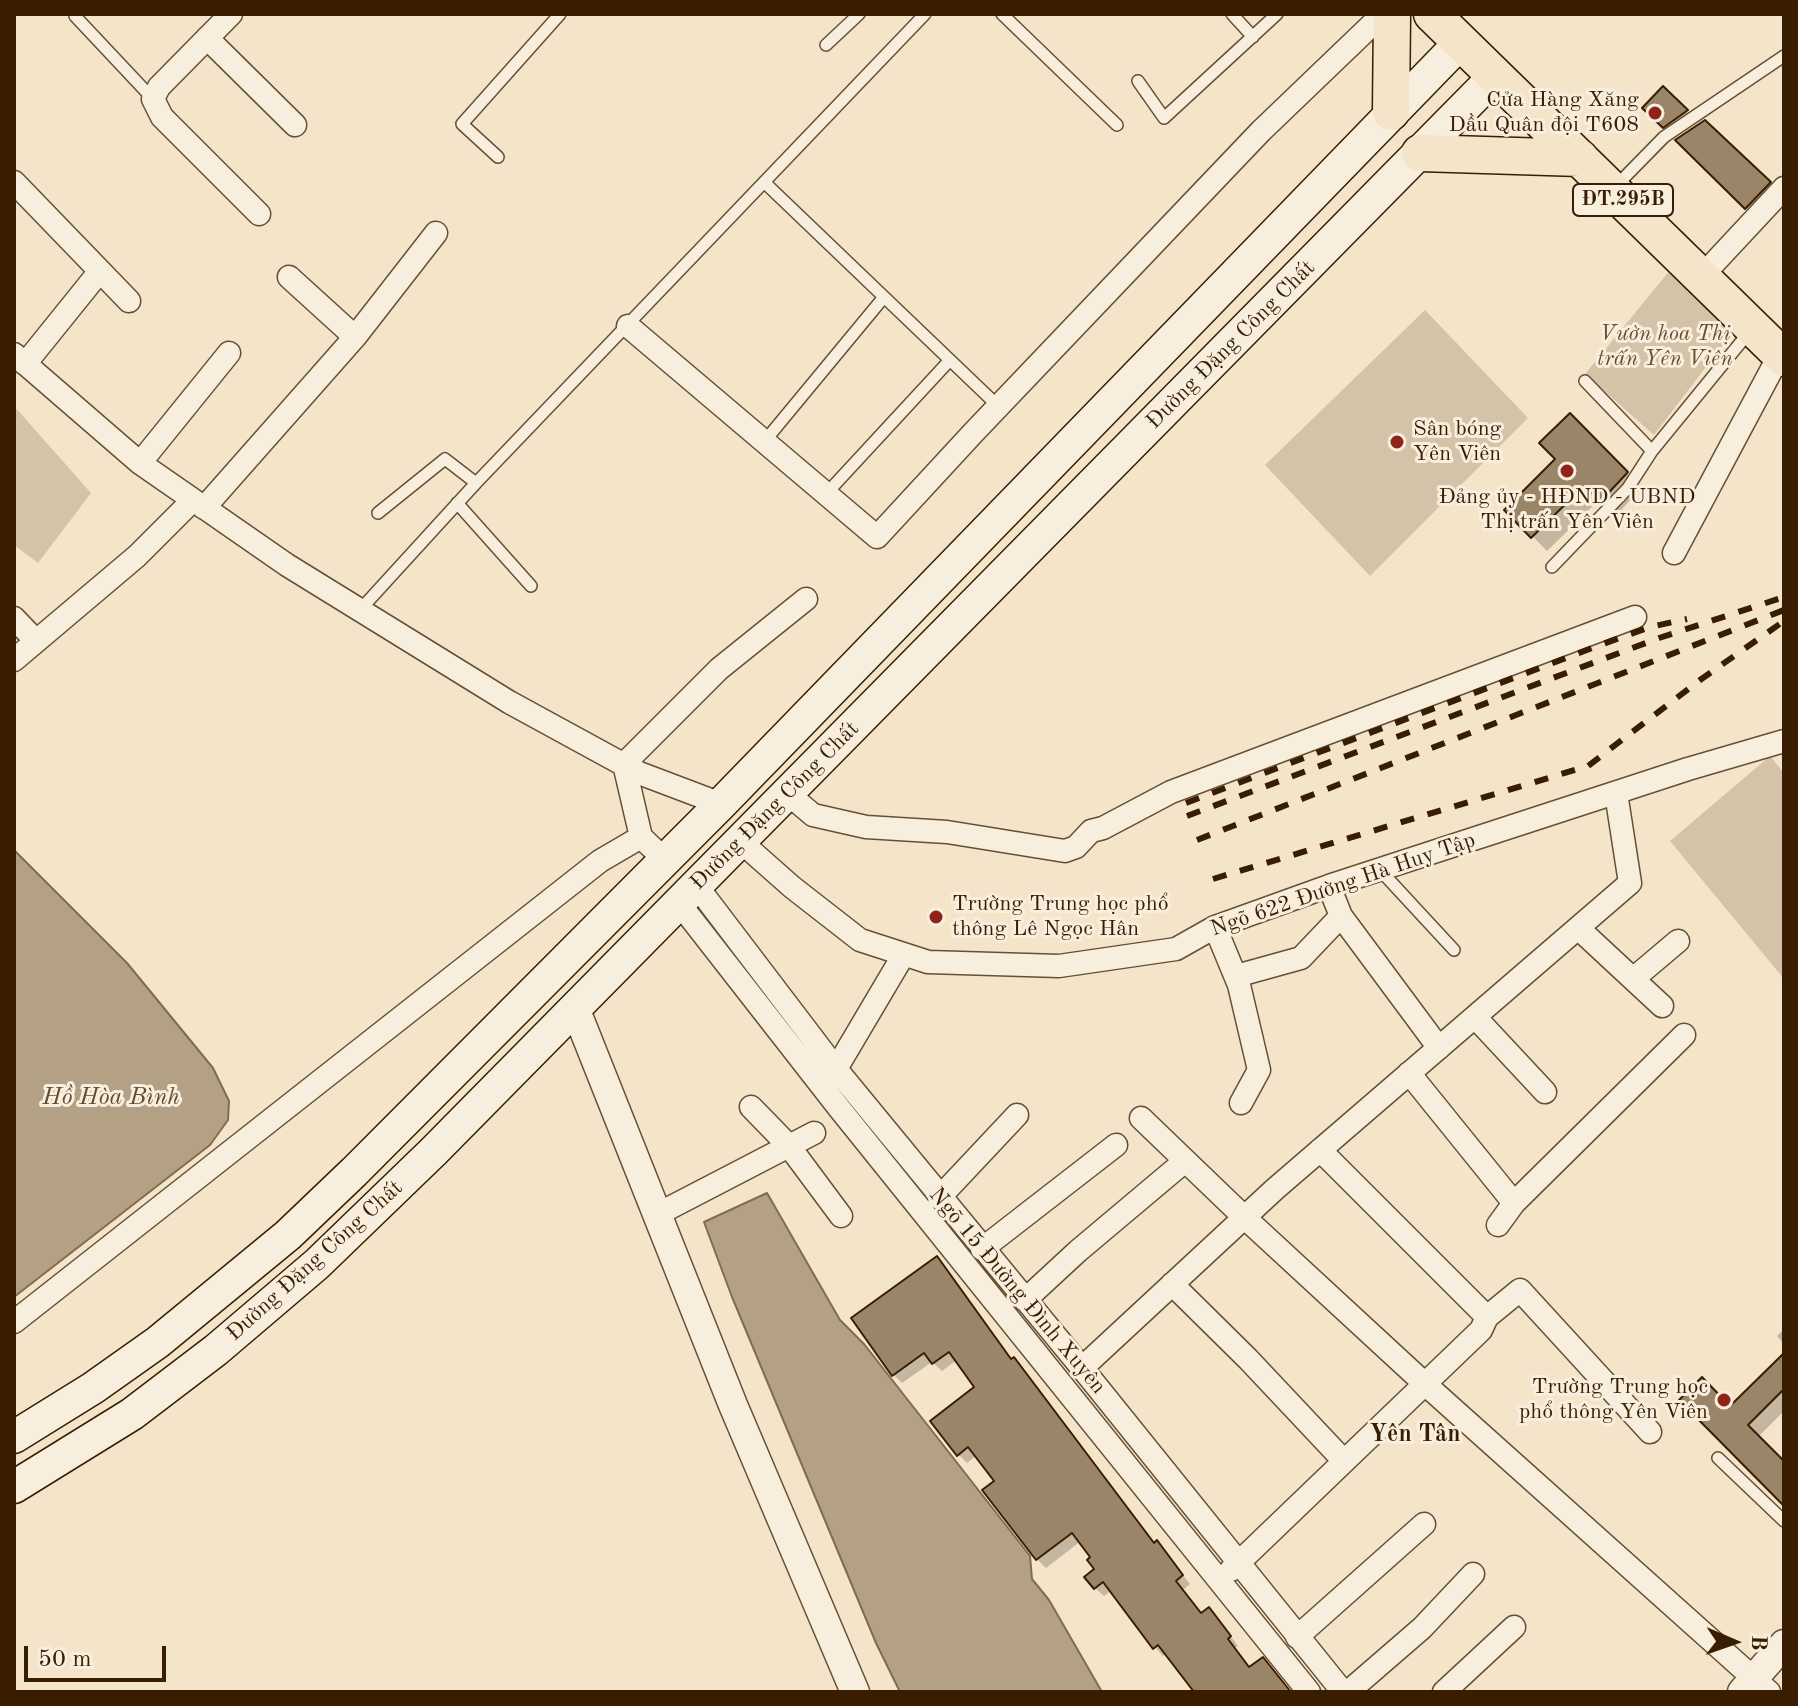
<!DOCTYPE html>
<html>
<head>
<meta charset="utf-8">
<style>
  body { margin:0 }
  #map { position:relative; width:1798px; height:1706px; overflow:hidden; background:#f4e5ca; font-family:"Old Standard TT",serif }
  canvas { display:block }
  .frame { position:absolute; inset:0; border:16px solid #381d00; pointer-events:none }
  .north { position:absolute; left:1694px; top:1602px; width:80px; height:80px; -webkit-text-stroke:6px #f8eedd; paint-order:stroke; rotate:92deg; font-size:22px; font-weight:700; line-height:32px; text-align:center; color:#381d00 }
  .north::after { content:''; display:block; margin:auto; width:28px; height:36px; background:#381d00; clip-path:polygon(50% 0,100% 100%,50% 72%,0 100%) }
  .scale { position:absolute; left:24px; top:1646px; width:142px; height:36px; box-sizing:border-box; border:4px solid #381d00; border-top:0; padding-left:10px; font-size:24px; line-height:28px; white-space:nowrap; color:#381d00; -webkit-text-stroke:6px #f8eedd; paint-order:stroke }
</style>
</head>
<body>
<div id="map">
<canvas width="1798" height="1706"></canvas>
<div class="frame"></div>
<div class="north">B</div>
<div class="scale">50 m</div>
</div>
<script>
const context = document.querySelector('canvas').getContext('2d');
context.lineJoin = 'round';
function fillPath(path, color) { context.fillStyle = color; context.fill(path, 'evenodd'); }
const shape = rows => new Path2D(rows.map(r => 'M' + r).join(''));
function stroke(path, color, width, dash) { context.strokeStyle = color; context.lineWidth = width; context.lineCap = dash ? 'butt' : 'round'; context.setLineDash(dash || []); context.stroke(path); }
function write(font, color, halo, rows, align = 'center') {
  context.font = font + ' "Old Standard TT",serif'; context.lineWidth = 6; context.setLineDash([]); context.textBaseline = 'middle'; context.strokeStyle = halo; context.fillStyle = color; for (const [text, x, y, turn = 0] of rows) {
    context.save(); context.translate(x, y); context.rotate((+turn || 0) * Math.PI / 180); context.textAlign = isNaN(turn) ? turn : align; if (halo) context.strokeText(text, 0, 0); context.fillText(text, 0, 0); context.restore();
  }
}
fillPath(shape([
  [1671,269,1735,329,1654,435,1585,374],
  [1425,310,1528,418,1370,576,1265,465],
  [14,406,91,493,38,563,14,545],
  [1770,756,1784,773,1784,979,1670,841]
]), '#d4c3a8');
const water = shape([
  [14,850,127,963,213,1068,229,1101,228,1120,210,1145,14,1297,14,850],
  [767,1193,840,1320,864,1344,1030,1556,1032,1579,1049,1600,1102,1692,900,1692,876,1643,732,1297,704,1222,767,1193]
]);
fillPath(water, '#b4a185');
stroke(water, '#826c50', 2);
fillPath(shape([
  [1663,89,1694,119,1672,134,1645,108],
  [1678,140,1769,183,1784,198,1761,222],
  [1570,416,1641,488,1616,516,1600,499,1547,551,1507,510,1557,459],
  [937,1258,1012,1361,1022,1368,1155,1544,1165,1552,1190,1584,1183,1590,1202,1615,1217,1618,1238,1646,1235,1648,1250,1669,1290,1692,1196,1692,1167,1653,1163,1656,1155,1647,1112,1590,1104,1596,1095,1588,1097,1569,1093,1557,1081,1541,1046,1568,1037,1559,985,1490,997,1481,977,1455,967,1463,958,1454,977,1388,957,1360,942,1371,932,1362,902,1383,894,1375],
  [1784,1329,1784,1344,1777,1336],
  [1784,1355,1784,1411,1758,1437,1784,1464,1784,1503,1730,1409]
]), '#0003');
const building = shape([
  [1663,86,1688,110,1663,128,1642,108,1663,86],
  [1705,120,1771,182,1745,209,1675,140,1705,120],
  [1570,413,1628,472,1600,502,1584,486,1531,538,1504,510,1555,459,1539,443,1570,413],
  [937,1256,1011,1359,1014,1357,1154,1543,1157,1540,1183,1575,1176,1581,1201,1613,1209,1607,1231,1636,1228,1639,1249,1667,1263,1657,1291,1692,1194,1692,1158,1645,1153,1649,1103,1582,1094,1589,1084,1577,1094,1569,1087,1560,1090,1557,1072,1533,1036,1560,982,1490,994,1481,968,1447,957,1456,930,1421,974,1387,949,1352,932,1364,924,1353,892,1376,851,1318,937,1256],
  [1784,1353,1784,1389,1748,1425,1784,1461,1784,1506,1679,1400,1702,1377,1730,1406,1784,1353]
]);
fillPath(building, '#9a8569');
stroke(building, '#381d00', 2);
const service = shape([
  [1002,14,1117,125],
  [1232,14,1253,37],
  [75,16,153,99],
  [826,45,859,14],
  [1138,81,1164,118,1277,14],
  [498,157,462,124,560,14],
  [764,182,998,406],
  [1614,188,1664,137,1784,56],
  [1585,381,1652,451],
  [764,442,884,297],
  [826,494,950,360],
  [457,503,531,586],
  [378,513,445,459,476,483],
  [1552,567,1628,488,1652,451,1750,331],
  [360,610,476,483,925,14],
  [1380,870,1454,950],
  [1718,1458,1784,1521]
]);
const minor = shape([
  [231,14,159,87,153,99,162,117,259,214],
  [207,38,295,125],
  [14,182,129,301],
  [289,277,355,337],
  [1701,277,1784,188],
  [628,326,877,537,974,432,1261,131,1383,14],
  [14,354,140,463,287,565,509,702,639,773,721,804],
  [25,364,100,271],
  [140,463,229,353],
  [204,508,355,337,436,233],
  [1674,553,1780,354],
  [14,618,36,641],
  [14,660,137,556,193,500],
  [787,793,813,815,866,827,947,832,1065,851,1076,847,1091,831,1103,828,1171,792,1635,617],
  [641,837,624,764,719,669,806,599],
  [740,841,792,887,860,940,928,962,1059,966,1176,949,1215,927,1329,886,1688,769,1784,741],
  [696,885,836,1069,1082,1368,1343,1692],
  [679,903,839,1108,1309,1692],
  [1341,916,1439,1048],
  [1215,927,1239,985,1259,1070,1241,1103],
  [1578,928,1662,1006],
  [1236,976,1301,958,1341,916,1329,886],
  [1633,979,1678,941],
  [1475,1017,1545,1092],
  [836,1069,904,954],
  [1409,1073,1514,1203],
  [751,1107,789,1146,841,1216],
  [1141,1118,1244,1217,1425,1384,1769,1692],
  [1320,1150,1487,1317],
  [939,1198,1017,1115],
  [656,1215,814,1133],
  [1498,1225,1514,1203,1684,1035],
  [982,1249,1116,1145],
  [1172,1284,1248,1359,1344,1461],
  [1025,1300,1078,1251,1185,1161],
  [14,1322,600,861,641,837,665,860],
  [1082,1368,1275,1189,1630,883,1616,793],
  [1231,1570,1481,1330,1487,1317,1520,1290,1650,1432],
  [1297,1637,1424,1524],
  [1348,1692,1422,1628,1473,1574],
  [1444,1692,1514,1627]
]);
const tertiary = shape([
  [575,1008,733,1405,855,1692],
  [1742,1692,1784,1644]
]);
const secondary = shape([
  [14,1437,93,1388,158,1342,288,1235,354,1172,721,804,1461,42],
  [14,1487,132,1414,216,1350,317,1264,433,1152,1495,76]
]);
const primary = shape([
  [1432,14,1784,358],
  [1391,112,1392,14],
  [1420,153,1580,158]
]);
stroke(service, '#674f32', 14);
stroke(minor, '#674f32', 25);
stroke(tertiary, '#674f32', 31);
stroke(secondary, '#381d00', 35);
stroke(primary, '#381d00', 39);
stroke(service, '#f8eedd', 11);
stroke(minor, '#f8eedd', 22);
stroke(tertiary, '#f8eedd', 28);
stroke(secondary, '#f8eedd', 32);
stroke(primary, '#f4e5ca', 36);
stroke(shape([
  [1186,803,1592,648,1650,627,1687,619],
  [1187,816,1659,638,1784,597],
  [1197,840,1784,610],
  [1213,879,1588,766,1700,680,1784,621]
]), '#381d00', 6, [14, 14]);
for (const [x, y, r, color] of [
  [1655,113,8,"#8f2418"],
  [1397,442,8,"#8f2418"],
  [1567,471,8,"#8f2418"],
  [936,917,8,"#8f2418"],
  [1724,1400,8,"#8f2418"]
]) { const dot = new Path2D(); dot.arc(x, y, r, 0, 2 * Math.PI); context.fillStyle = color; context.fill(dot); stroke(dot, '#f8eedd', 3); }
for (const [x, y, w] of [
  [1623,200,100]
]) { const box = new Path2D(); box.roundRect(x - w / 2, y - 16, w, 32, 6); context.fillStyle = '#f8eedd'; context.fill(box); stroke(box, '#381d00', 2); }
write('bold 20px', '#381d00', null, [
  ["ĐT.295B",1623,200]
]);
write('22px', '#381d00', '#f8eedd', [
  ["Cửa Hàng Xăng",1639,100],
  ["Dầu Quân đội T608",1639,125],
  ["Sân bóng",1413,429,"left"],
  ["Yên Viên",1413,454,"left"],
  ["Đảng ủy - HĐND - UBND",1567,497,"center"],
  ["Thị trấn Yên Viên",1567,522,"center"],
  ["Trường Trung học phổ",952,904,"left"],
  ["thông Lê Ngọc Hân",952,929,"left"],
  ["Trường Trung học",1708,1387],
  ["phổ thông Yên Viên",1708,1412]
], 'right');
write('italic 22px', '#674f32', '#f8eedd', [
  ["Vườn hoa Thị",1665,334],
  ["trấn Yên Viên",1665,359]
]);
write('22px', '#381d00', '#f8eedd', [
  ["Đường Đặng Công Chất",1231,345,-45],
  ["Đường Đặng Công Chất",775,806,-45],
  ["Ngõ 622 Đường Hà Huy Tập",1343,885,-19],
  ["Đường Đặng Công Chất",315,1261,-42],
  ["Ngõ 15 Đường Đình Xuyên",1017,1291,50]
]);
write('italic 24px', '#634b2f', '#f8eedd', [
  ["Hồ Hòa Bình",111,1098]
]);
write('bold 24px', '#381d00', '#f8eedd', [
  ["Yên Tân",1415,1435]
]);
</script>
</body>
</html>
